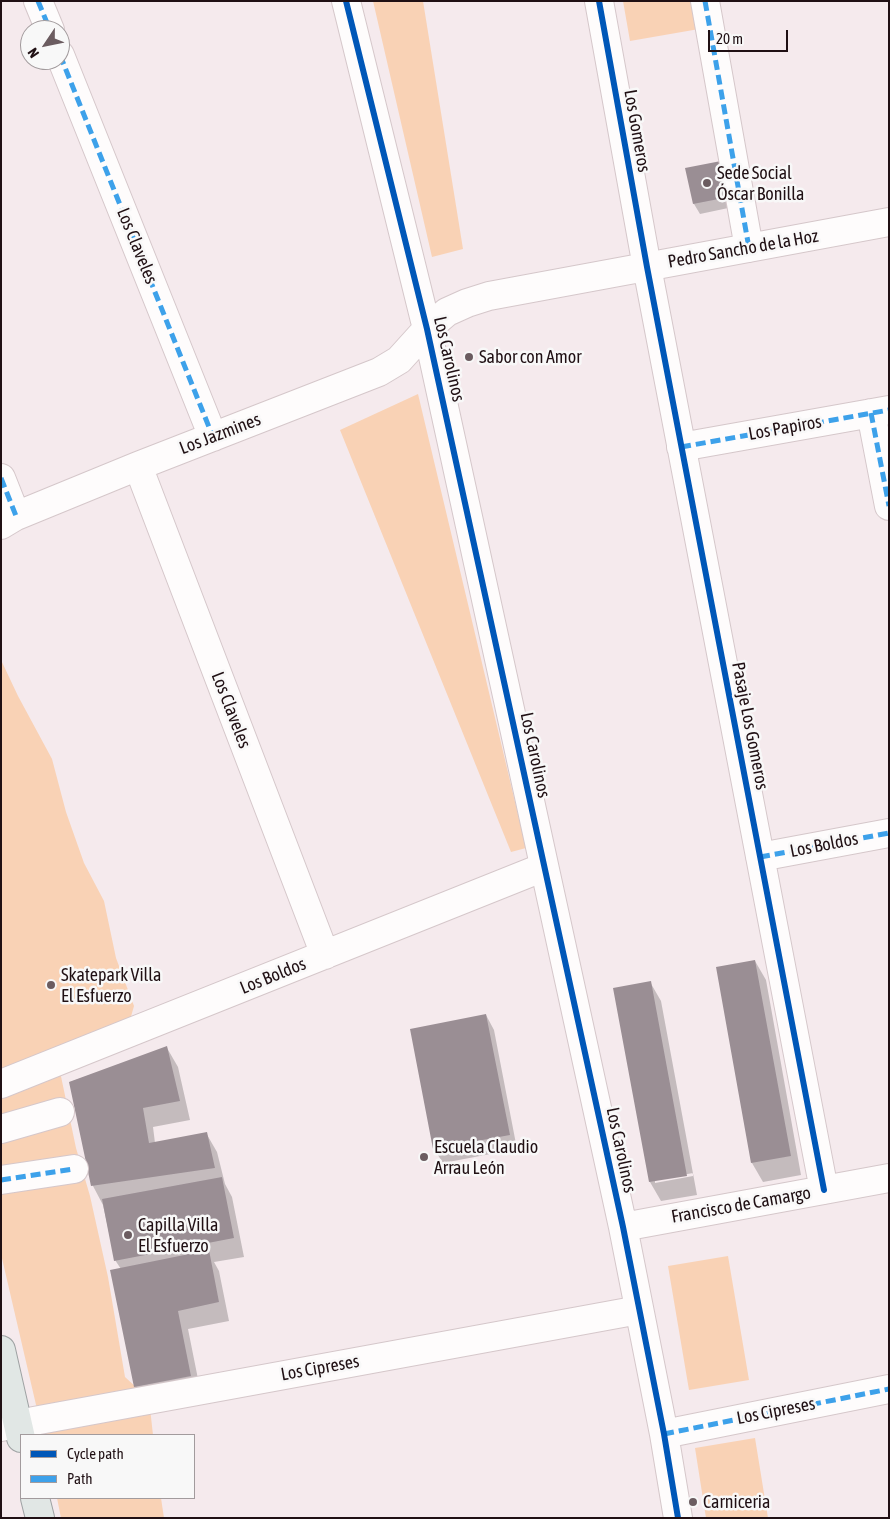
<!DOCTYPE html>
<html>
<head>
<meta charset="utf-8">
<style>
  body { margin:0 }
  #map { position:relative; width:890px; height:1519px; overflow:hidden; background:#f5eaed; font-family:"Asap Condensed",sans-serif }
  canvas { display:block }
  .frame { position:absolute; inset:0; border:2px solid #201014; pointer-events:none }
  .legend { position:absolute; left:20px; top:1434px; width:175px; height:65px; box-sizing:border-box; background:#f8f8f8; border:1px solid #a29b9d; margin:0; padding:6px 9px; list-style:none; font-size:15px; color:#201014 }
  .legend li { display:flex; align-items:center; gap:10px; height:25px }
  .legend b { width:25px; border:1px solid #a29b9d }
  .north { position:absolute; left:20px; top:20px; width:50px; height:50px; box-sizing:border-box; background:#f8f8f8; border:1px solid #a29b9d; border-radius:50%; rotate:236deg; font-size:14px; font-weight:700; line-height:20px; text-align:center; color:#201014 }
  .north::after { content:''; display:block; margin:auto; width:18px; height:22px; background:#6b5c60; clip-path:polygon(50% 0,100% 100%,50% 72%,0 100%) }
  .scale { position:absolute; left:708px; top:30px; width:80px; height:22px; box-sizing:border-box; border:2px solid #201014; border-top:0; padding-left:6px; font-size:15px; line-height:18px; white-space:nowrap; color:#201014; -webkit-text-stroke:4px #f8f8f8; paint-order:stroke }
</style>
</head>
<body>
<div id="map">
<canvas width="890" height="1519"></canvas>
<div class="frame"></div>
<ul class="legend">
<li><b style="height:6px;background:#0057b8"></b>Cycle path</li>
<li><b style="height:6px;background:#3da1ea"></b>Path</li>
</ul>
<div class="north">N</div>
<div class="scale">20 m</div>
</div>
<script>
const context = document.querySelector('canvas').getContext('2d');
context.lineJoin = 'round';
function fillPath(path, color) { context.fillStyle = color; context.fill(path, 'evenodd'); }
const shape = rows => new Path2D(rows.map(r => 'M' + r).join(''));
function stroke(path, color, width, dash) { context.strokeStyle = color; context.lineWidth = width; context.lineCap = dash ? 'butt' : 'round'; context.setLineDash(dash || []); context.stroke(path); }
function write(font, color, halo, rows, align = 'center') {
  context.font = font + ' "Asap Condensed",sans-serif'; context.lineWidth = 5; context.setLineDash([]); context.textBaseline = 'middle'; context.strokeStyle = halo; context.fillStyle = color; for (const [text, x, y, turn = 0] of rows) {
    context.save(); context.translate(x, y); context.rotate((+turn || 0) * Math.PI / 180); context.textAlign = isNaN(turn) ? turn : align; if (halo) context.strokeText(text, 0, 0); context.fillText(text, 0, 0); context.restore();
  }
}
fillPath(shape([
  [373,1,423,1,463,249,432,257],
  [623,1,694,1,699,29,630,41],
  [418,394,526,848,511,852,340,430],
  [1,660,18,696,52,759,66,812,84,863,104,901,116,958,134,1006,126,1034,58,1062,76,1148,90,1196,108,1277,125,1377,149,1399,153,1435,43,1435,1,1254],
  [728,1256,749,1380,689,1390,668,1266],
  [755,1438,768,1518,706,1518,695,1448],
  [57,1498,161,1498,164,1518,61,1518]
]), '#f9d2b5');
fillPath(shape([
  [720,163,733,207,700,214,694,204,687,169],
  [755,961,766,980,801,1175,763,1182,752,1163],
  [650,982,661,1001,697,1195,661,1201,650,1182,615,989],
  [693,1173,693,1176,655,1183,655,1180],
  [486,1015,494,1030,517,1149,443,1163,434,1149],
  [167,1048,178,1067,190,1120,153,1127,155,1143,206,1133,217,1152,225,1184,232,1197,244,1257,214,1262,219,1271,229,1321,188,1329,201,1394,146,1405,135,1386,121,1269,115,1260,103,1205,93,1186,70,1082]
]), '#0003');
fillPath(shape([
  [721,161,729,197,693,204,685,168],
  [755,960,791,1156,751,1163,716,967],
  [651,981,687,1176,649,1182,613,988],
  [486,1014,510,1135,433,1149,410,1029],
  [167,1046,180,1101,143,1108,149,1143,207,1132,215,1168,91,1186,69,1082],
  [222,1177,234,1238,114,1261,102,1199],
  [209,1250,219,1302,178,1311,191,1376,134,1387,110,1270]
]), '#9a8e94');
const minor = shape([
  [38,1,50,30],
  [346,1,427,329,623,1227,664,1434,678,1518],
  [599,1,647,267,824,1190],
  [705,1,749,248],
  [60,55,213,437],
  [871,413,889,506],
  [681,447,889,410],
  [138,466,325,955],
  [1,478,16,516],
  [1,525,16,516,138,466,379,372,399,360,427,329,447,312,467,303,489,296,889,222],
  [760,857,889,833],
  [1,1084,544,867],
  [1,1129,60,1112],
  [1,1180,74,1169],
  [623,1227,889,1178],
  [1,1427,639,1310],
  [664,1434,889,1389]
]);
const major = shape([
  [1,1350,21,1438],
  [35,1498,40,1518]
]);
stroke(minor, '#d5c7ca', 30);
stroke(major, '#9ea2a3', 30);
stroke(minor, '#fefcfc', 28);
stroke(major, '#e1e7e5', 28);
stroke(shape([
  [38,1,50,30],
  [705,1,749,248],
  [60,55,213,437],
  [871,413,889,506],
  [681,447,889,410],
  [1,478,16,516],
  [760,857,889,833],
  [1,1180,74,1169],
  [664,1434,889,1389]
]), '#3da1ea', 5, [10, 5]);
stroke(shape([
  [346,1,427,329,623,1227,664,1434,678,1518],
  [599,1,647,267,824,1190]
]), '#0057b8', 6);
for (const [x, y, r, color] of [
  [707,183,5,"#6b5c60"],
  [469,357,5,"#6b5c60"],
  [51,985,5,"#6b5c60"],
  [424,1157,5,"#6b5c60"],
  [128,1235,5,"#6b5c60"],
  [693,1502,5,"#6b5c60"]
]) { const dot = new Path2D(); dot.arc(x, y, r, 0, 2 * Math.PI); context.fillStyle = color; context.fill(dot); stroke(dot, '#f8f8f8', 2); }
write('18px', '#201014', '#f8f8f8', [
  ["Los Gomeros",637,131,80],
  ["Los Claveles",137,246,68],
  ["Pedro Sancho de la Hoz",743,249,-10],
  ["Los Carolinos",449,359,77],
  ["Los Papiros",785,428,-10],
  ["Los Jazmines",220,434,-21],
  ["Los Claveles",231,710,69],
  ["Pasaje Los Gomeros",750,726,79],
  ["Los Carolinos",535,755,78],
  ["Los Boldos",824,845,-11],
  ["Los Boldos",273,976,-22],
  ["Los Carolinos",621,1150,78],
  ["Francisco de Camargo",741,1205,-10],
  ["Los Cipreses",320,1368,-10],
  ["Los Cipreses",776,1411,-11]
]);
write('18px', '#201014', '#f8f8f8', [
  ["Sede Social",717,173],
  ["Óscar Bonilla",717,194],
  ["Sabor con Amor",479,357],
  ["Skatepark Villa",61,975],
  ["El Esfuerzo",61,996],
  ["Escuela Claudio",434,1147],
  ["Arrau León",434,1168],
  ["Capilla Villa",138,1225],
  ["El Esfuerzo",138,1246],
  ["Carniceria",703,1502]
], 'left');
</script>
</body>
</html>
